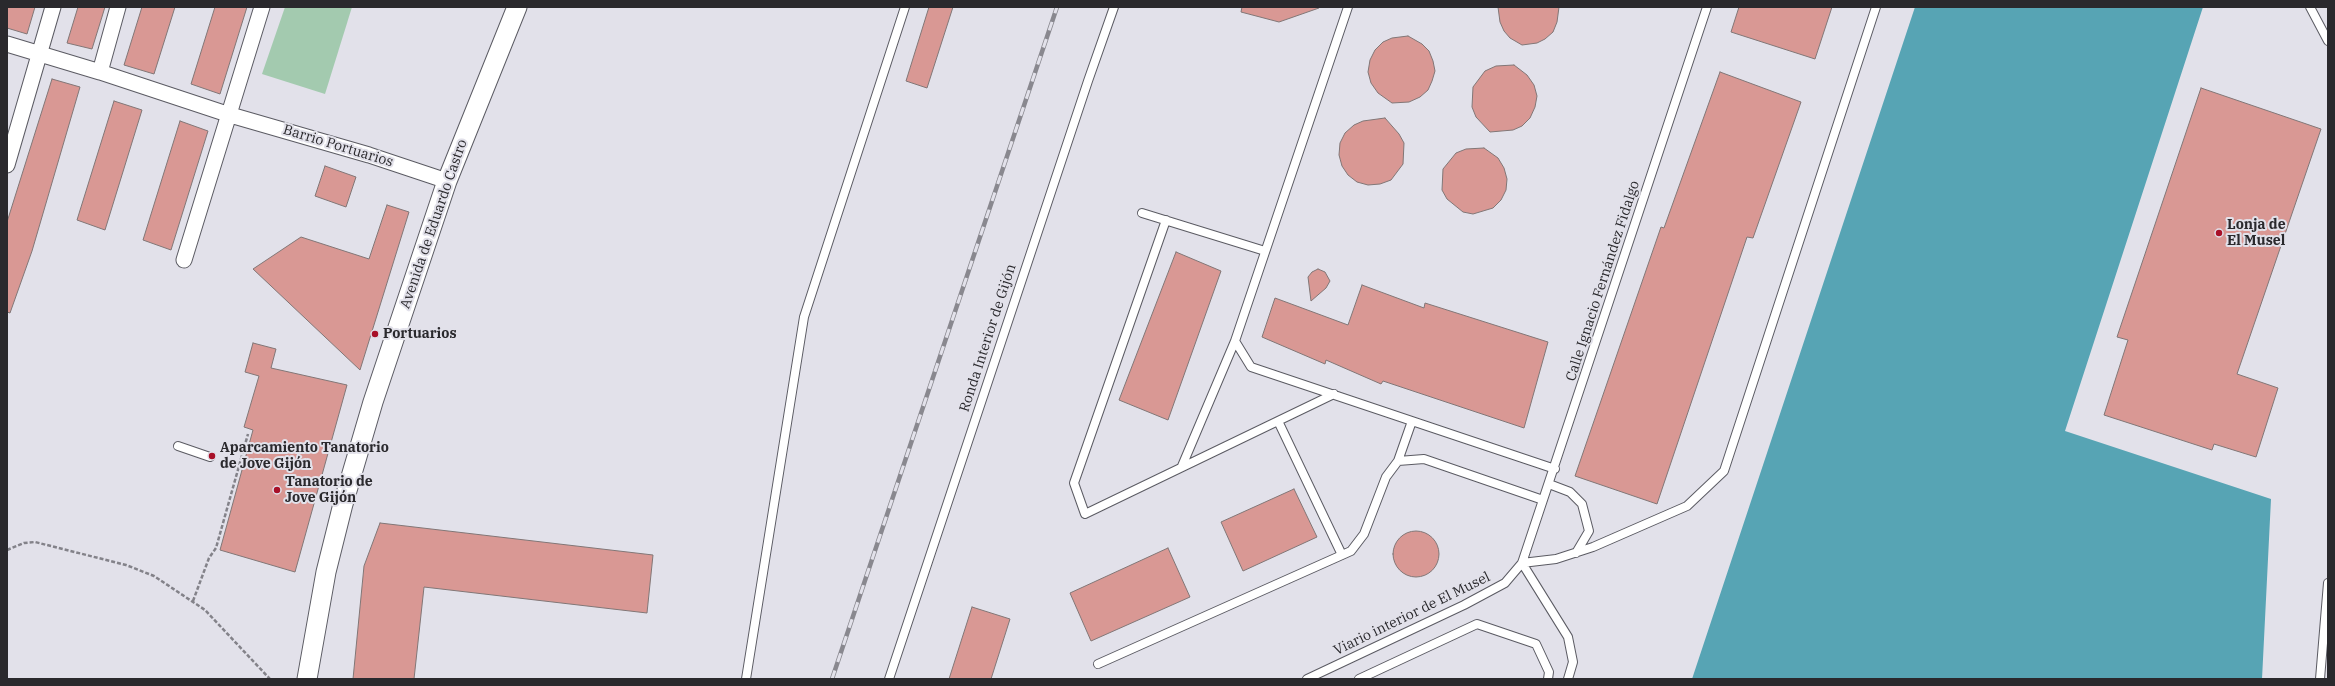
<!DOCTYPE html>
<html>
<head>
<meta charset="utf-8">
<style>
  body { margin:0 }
  #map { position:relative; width:2335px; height:686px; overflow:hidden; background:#e2e1ea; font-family:"IBM Plex Serif",serif }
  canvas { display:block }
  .frame { position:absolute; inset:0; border:8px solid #2a292d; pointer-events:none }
</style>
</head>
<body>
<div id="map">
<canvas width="2335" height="686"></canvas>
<div class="frame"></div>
</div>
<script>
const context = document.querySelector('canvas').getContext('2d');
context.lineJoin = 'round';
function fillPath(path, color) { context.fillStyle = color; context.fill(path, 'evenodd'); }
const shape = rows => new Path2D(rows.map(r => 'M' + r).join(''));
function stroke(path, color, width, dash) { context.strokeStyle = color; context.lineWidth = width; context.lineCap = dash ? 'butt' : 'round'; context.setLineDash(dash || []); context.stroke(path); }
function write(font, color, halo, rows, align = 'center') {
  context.font = font + ' "IBM Plex Serif",serif'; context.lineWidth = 4; context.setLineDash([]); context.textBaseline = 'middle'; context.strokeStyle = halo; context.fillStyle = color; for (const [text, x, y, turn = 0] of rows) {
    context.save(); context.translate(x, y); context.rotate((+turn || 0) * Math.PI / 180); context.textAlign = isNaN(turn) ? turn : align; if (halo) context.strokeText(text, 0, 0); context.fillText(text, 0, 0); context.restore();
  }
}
fillPath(shape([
  [285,7,352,7,325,94,262,74]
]), '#a3caaf');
fillPath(shape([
  [1915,7,2203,7,2065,431,2271,499,2262,679,1692,679]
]), '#57a4b4');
const building = shape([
  [7,7,35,7,27,34,7,28,7,7],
  [78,7,105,7,92,49,67,43,78,7],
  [142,7,175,7,154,74,124,65,142,7],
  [215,7,247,7,220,94,191,84,215,7],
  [929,7,953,7,927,88,906,81,929,7],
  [1242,7,1319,7,1319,8,1279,22,1241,12,1242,7],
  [1498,7,1559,7,1557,22,1553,32,1545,39,1537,43,1522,45,1510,38,1504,31,1500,22,1498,7],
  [1739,7,1832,7,1815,59,1731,32,1739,7],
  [1408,36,1422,44,1429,51,1433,61,1435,71,1432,81,1428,90,1420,97,1409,102,1392,103,1378,93,1371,83,1368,72,1370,60,1375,50,1383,42,1392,38,1408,36],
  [1514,65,1527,75,1534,85,1537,96,1535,107,1530,118,1522,126,1513,130,1490,132,1476,117,1472,107,1473,87,1485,71,1496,66,1514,65],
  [1720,72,1801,102,1753,238,1747,237,1657,504,1575,476,1661,227,1664,228,1720,72],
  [52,79,80,87,32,251,10,313,7,312,7,222,52,79],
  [2201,88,2321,129,2237,374,2278,388,2256,457,2214,444,2212,450,2104,415,2128,340,2117,337,2201,88],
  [114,101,142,110,105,230,77,220,114,101],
  [1385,118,1399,134,1404,143,1403,164,1391,180,1380,184,1368,185,1357,182,1348,175,1342,166,1339,155,1340,143,1345,133,1354,125,1363,121,1385,118],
  [180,121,208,131,171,250,143,240,180,121],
  [1484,148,1498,158,1504,168,1507,179,1506,190,1501,200,1493,208,1473,214,1463,212,1447,199,1442,190,1443,169,1456,153,1466,149,1484,148],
  [325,166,356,177,346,207,315,196,325,166],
  [387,205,409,212,360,370,253,269,301,237,369,259,387,205],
  [1176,252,1221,271,1168,420,1119,400,1176,252],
  [1318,269,1325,272,1330,281,1326,288,1311,301,1308,277,1312,272,1318,269],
  [1362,285,1424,308,1425,303,1548,342,1524,428,1383,381,1381,384,1326,360,1325,364,1262,337,1275,298,1348,325,1362,285],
  [253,343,276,349,271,368,347,385,295,572,220,550,253,430,244,427,259,376,245,372,253,343],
  [1294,489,1317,537,1243,571,1221,522,1294,489],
  [380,523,653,555,647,613,424,587,414,679,353,679,364,566,380,523],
  '1393 554a23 23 0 1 1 46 0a23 23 0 1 1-46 0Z',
  [1168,548,1190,597,1091,641,1070,593,1168,548],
  [972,607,1010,619,991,679,949,679,972,607]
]);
fillPath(building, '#d99894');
stroke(building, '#817676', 1);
const service = shape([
  [1348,7,1235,341,1251,367,1555,469],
  [2310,7,2328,41],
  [1142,213,1265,251],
  [1166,220,1074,483,1085,514,1334,394],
  [1278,421,1342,555],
  [178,446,210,457],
  [1398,461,1412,421],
  [1182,466,1235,341],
  [1549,484,1570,492,1582,504,1589,531,1576,553],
  [1522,563,1556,559,1593,547,1687,506,1724,471,1876,7],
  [1522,563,1568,637,1573,662,1568,679],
  [1098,664,1351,551,1364,534,1386,477,1398,461,1424,459,1543,500],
  [746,679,804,317,905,7],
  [889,679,1088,81,1114,7],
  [1307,679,1464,605,1505,583,1522,563,1707,7],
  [1359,679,1477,624,1536,644,1549,672,1548,679],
  [2320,679,2328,583]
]);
const minor = shape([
  [7,44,100,72,227,114,369,155,447,181],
  [100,72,118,7],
  [7,165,53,7],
  [184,260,262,7]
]);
const tertiary = shape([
  [307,679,326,572,343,504,373,402,447,181,517,7]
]);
stroke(service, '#5b5b63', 10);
stroke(minor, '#5b5b63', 17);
stroke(tertiary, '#5b5b63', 21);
stroke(shape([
  [7,550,24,543,35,542,126,565,154,576,205,610,270,679],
  [193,601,209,558,216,548,248,434]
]), '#838289', 2.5, [4, 2]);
stroke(service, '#fff', 8);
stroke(minor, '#fff', 15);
stroke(tertiary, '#fff', 19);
const rail = shape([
  [832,679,1057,7]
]);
stroke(rail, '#89888f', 4.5);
stroke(rail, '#e2e1ea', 3, [9]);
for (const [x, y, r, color] of [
  [2219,233,4,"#a81028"],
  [375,334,4,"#a81028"],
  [212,456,4,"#a81028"],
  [277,490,4,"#a81028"]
]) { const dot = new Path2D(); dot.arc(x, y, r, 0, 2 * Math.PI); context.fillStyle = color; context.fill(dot); stroke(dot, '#e2e1ea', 1.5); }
write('14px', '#2a292d', '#e2e1ea', [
  ["Barrio Portuarios",338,146,17],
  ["Avenida de Eduardo Castro",434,224,-71],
  ["Calle Ignacio Fernández Fidalgo",1603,281,-72],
  ["Ronda Interior de Gijón",988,338,-72],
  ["Viario interior de El Musel",1412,614,-26]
]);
write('bold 14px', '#2a292d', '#e2e1ea', [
  ["Lonja de",2227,225],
  ["El Musel",2227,241],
  ["Portuarios",383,334],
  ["Aparcamiento Tanatorio",220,448],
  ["de Jove Gijón",220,464],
  ["Tanatorio de",285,482],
  ["Jove Gijón",285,498]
], 'left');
</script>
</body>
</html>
